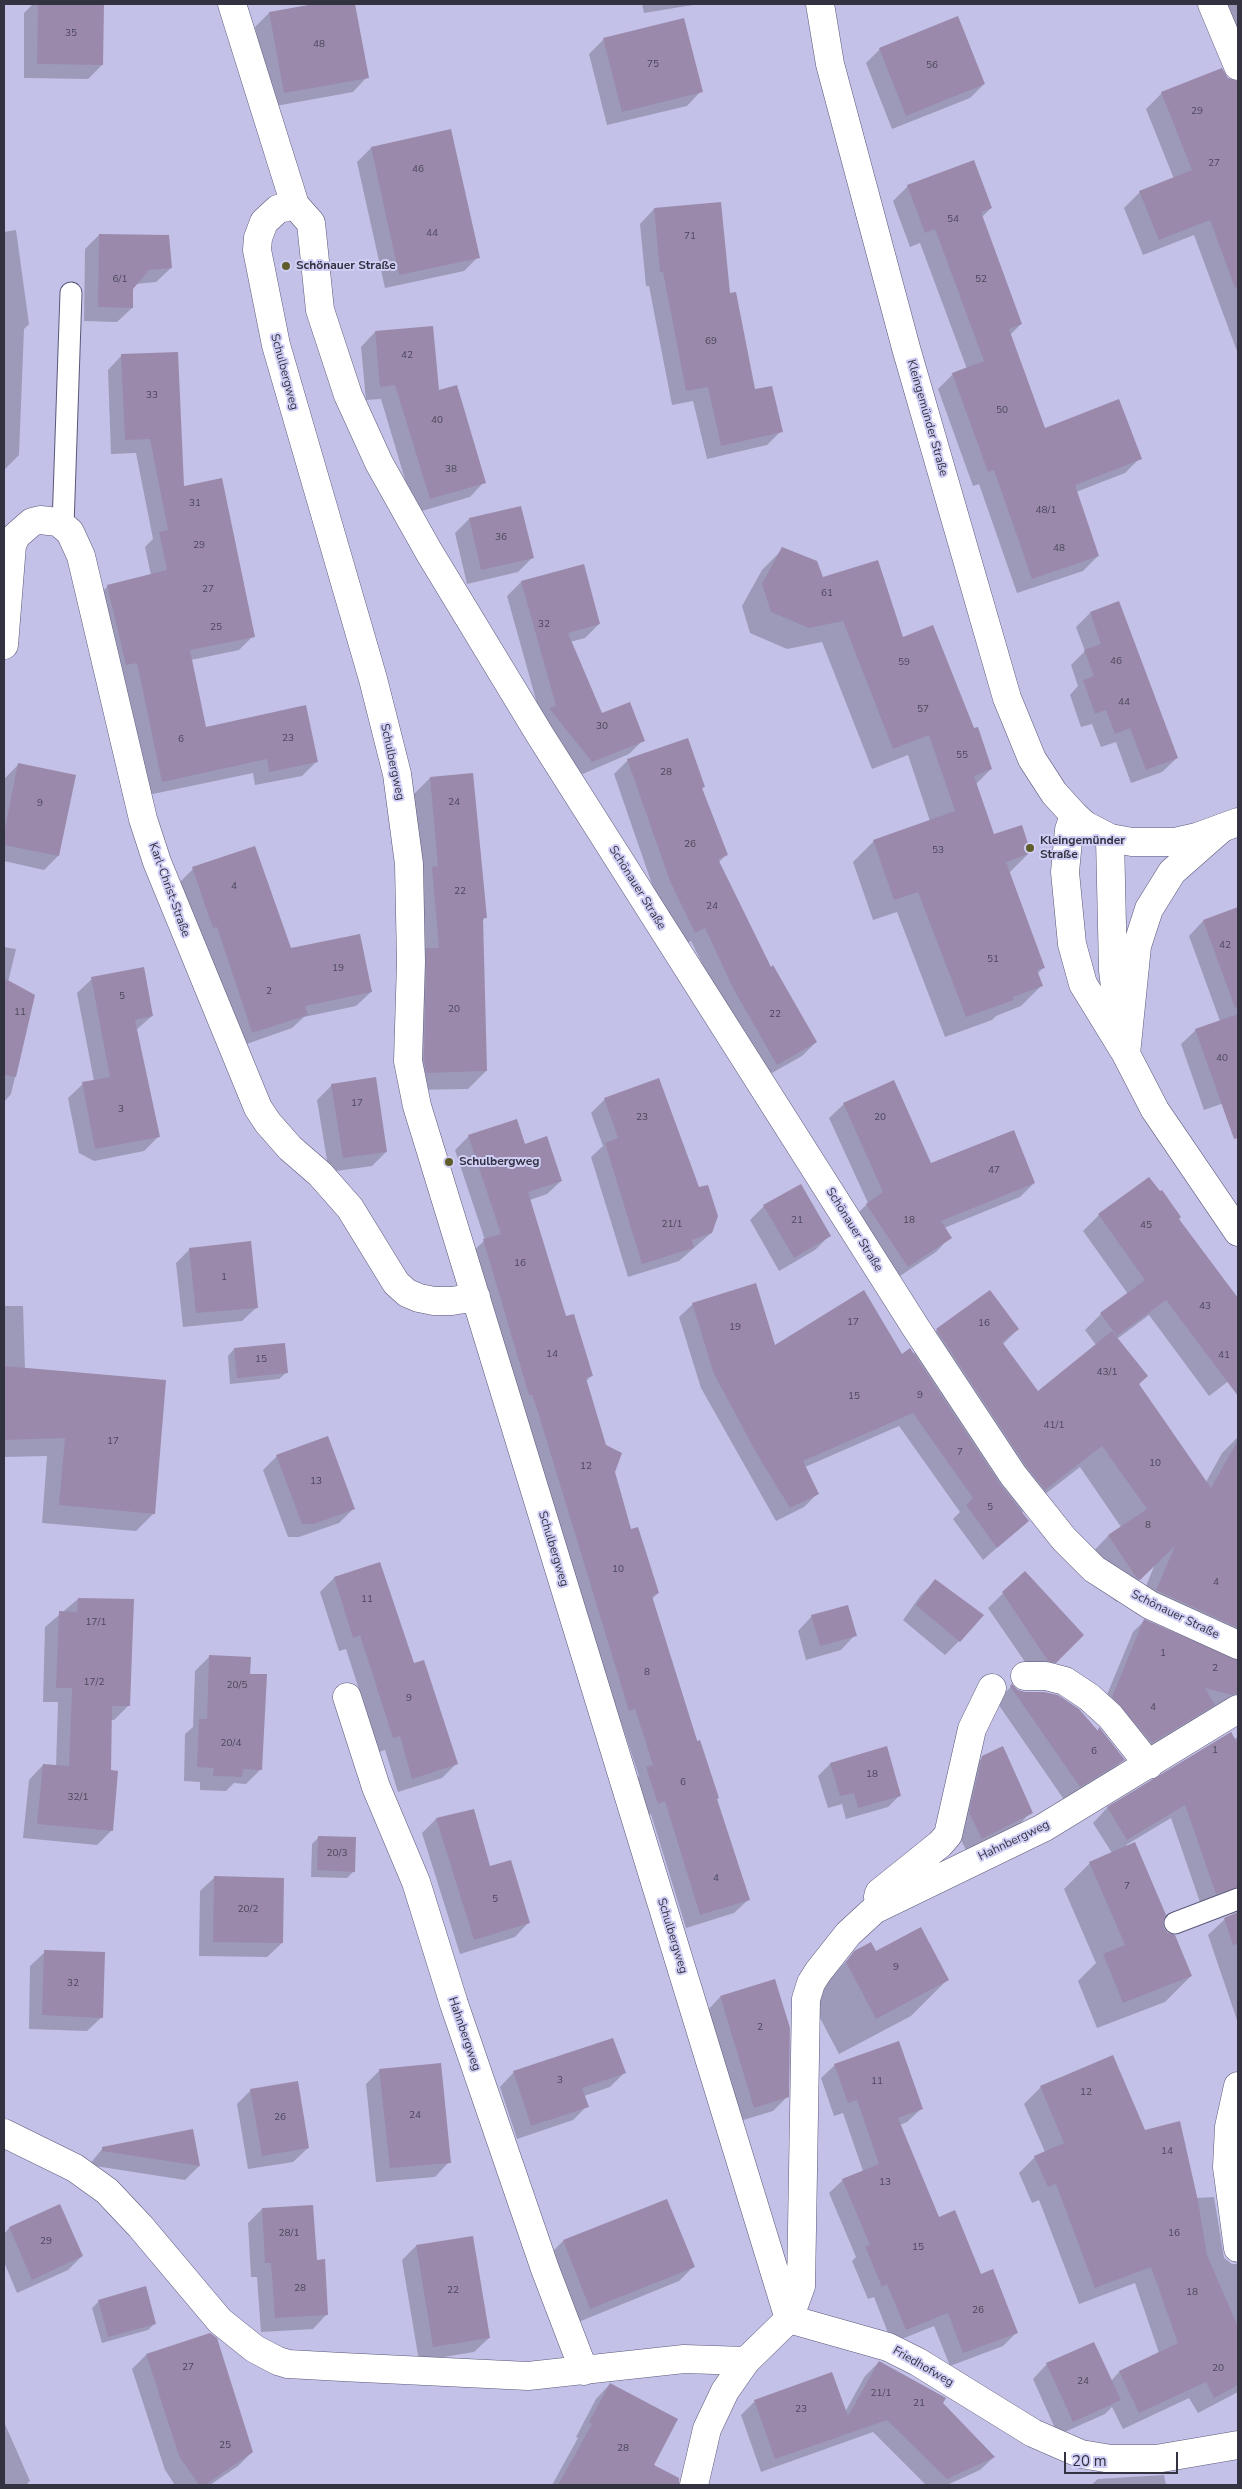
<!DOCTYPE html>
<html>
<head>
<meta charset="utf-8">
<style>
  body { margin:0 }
  #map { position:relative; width:1242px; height:2489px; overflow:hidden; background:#c3c1e7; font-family:"Nunito Sans",sans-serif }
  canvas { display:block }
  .frame { position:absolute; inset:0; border:5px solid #323241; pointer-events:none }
  .scale { position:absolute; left:1064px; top:2452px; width:114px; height:22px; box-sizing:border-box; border:2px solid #323241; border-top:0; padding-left:6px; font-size:15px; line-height:18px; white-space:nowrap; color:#323241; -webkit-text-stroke:4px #d0cef5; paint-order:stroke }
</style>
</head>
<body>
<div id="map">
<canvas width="1242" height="2489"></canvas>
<div class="frame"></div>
<div class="scale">20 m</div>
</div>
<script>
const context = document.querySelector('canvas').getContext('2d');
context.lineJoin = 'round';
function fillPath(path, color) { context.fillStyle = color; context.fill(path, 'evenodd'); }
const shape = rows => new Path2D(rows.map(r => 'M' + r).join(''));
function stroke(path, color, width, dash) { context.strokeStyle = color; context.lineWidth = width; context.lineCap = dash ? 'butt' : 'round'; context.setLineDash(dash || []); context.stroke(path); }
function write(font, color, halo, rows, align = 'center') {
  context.font = font + ' "Nunito Sans",sans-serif'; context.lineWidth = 4; context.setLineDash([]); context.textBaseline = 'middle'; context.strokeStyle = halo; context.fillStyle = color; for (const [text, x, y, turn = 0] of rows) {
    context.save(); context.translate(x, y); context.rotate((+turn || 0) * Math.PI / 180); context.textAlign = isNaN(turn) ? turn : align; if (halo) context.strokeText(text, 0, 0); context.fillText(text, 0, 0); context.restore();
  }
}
fillPath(shape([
  [33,4,102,4,102,65,88,79,24,78,24,13],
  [321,4,354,4,367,77,353,92,270,107,255,27,269,13],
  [642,4,699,4,644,13],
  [1208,4,1238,4,1238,354,1194,235,1143,255,1124,208,1140,192,1174,179,1146,109,1162,93,1221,70,1228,80,1238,83],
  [683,20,701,91,687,106,607,125,589,54,603,40],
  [880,49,984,84,970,98,892,129,866,63],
  [371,148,478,257,464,271,385,288,357,162],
  [908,186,991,208,982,217,1021,324,1010,335,1044,429,1140,458,1125,473,1076,492,1098,556,1083,571,1017,593,979,484,973,486,938,389,953,374,967,369,920,243,910,247,893,201],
  [654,209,728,295,754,391,781,431,767,445,707,459,693,401,672,405,649,286,646,286,640,224],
  [16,230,29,324,24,329,19,455,4,470,4,232],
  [99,235,171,268,156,282,135,284,131,288,132,308,117,322,84,321,85,249],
  [375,332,438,392,484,482,470,497,415,513,381,399,366,400,361,347],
  [122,355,253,636,239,650,191,660,205,728,316,762,302,776,255,785,253,773,148,795,94,600,108,586,151,575,145,547,153,539,136,453,111,454,108,370],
  [469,519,532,558,518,572,467,584,455,533],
  [783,549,902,638,974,730,991,769,976,784,993,836,1029,853,1009,873,1043,968,1037,974,1042,985,1021,1006,996,1016,992,1020,945,1037,897,912,873,920,853,862,874,841,930,821,908,755,872,769,822,642,787,649,750,633,742,606,762,570],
  [521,582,599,624,585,638,570,642,601,715,643,740,629,754,578,776,541,718,507,596],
  [1090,613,1177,758,1162,772,1131,783,1116,742,1101,747,1092,724,1081,727,1070,695,1078,686,1071,665,1085,651,1076,627],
  [628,760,701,789,727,854,718,863,770,969,816,1042,802,1056,763,1078,721,1002,691,941,681,946,656,896,614,774],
  [19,764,74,776,58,856,44,870,4,861,4,783,5,778],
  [430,778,486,917,482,921,486,1071,468,1089,408,1090,412,796],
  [193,869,290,950,371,992,356,1006,304,1017,292,1028,238,1047,179,883],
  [1238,909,1238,1098,1204,1110,1181,1044,1196,1030,1220,1021,1189,936,1203,921],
  [4,947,16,949,8,982,34,996,11,1094,4,1102],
  [92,979,152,1016,136,1030,158,1137,144,1151,94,1161,79,1153,68,1098,83,1084,94,1081,77,993],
  [332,1085,386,1152,372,1166,329,1172,317,1100],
  [605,1099,711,1233,679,1261,628,1277,591,1157,603,1146,591,1113],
  [844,1104,930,1165,1034,1183,1020,1197,944,1228,950,1237,936,1252,894,1280,852,1219,868,1203,829,1118],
  [469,1136,525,1145,561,1181,547,1194,530,1200,565,1318,591,1376,585,1382,631,1531,658,1593,652,1599,748,1900,734,1913,686,1928,651,1814,644,1817,633,1782,639,1776,621,1722,616,1724,470,1254,485,1240,455,1150],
  [764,1206,829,1236,815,1250,779,1271,750,1220],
  [1099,1215,1178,1219,1238,1301,1238,1374,1209,1396,1149,1315,1117,1339,1147,1376,1138,1385,1206,1482,1222,1453,1238,1437,1238,1699,1140,1754,1101,1709,1133,1632,1144,1621,1227,1659,1222,1653,1135,1613,1155,1564,1117,1602,1113,1599,1086,1559,1108,1536,1121,1527,1080,1467,1021,1513,1027,1521,983,1560,953,1519,960,1512,899,1426,805,1467,818,1493,804,1507,776,1521,701,1388,679,1317,693,1304,774,1347,902,1356,913,1354,937,1330,990,1291,1018,1329,1002,1345,1038,1393,1096,1345,1085,1330,1101,1314,1128,1294,1083,1231],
  [190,1249,257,1307,242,1321,183,1327,176,1263],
  [4,1306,23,1306,25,1369,154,1513,136,1531,42,1523,47,1456,4,1457],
  [234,1349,286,1373,279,1379,230,1384,228,1356],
  [277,1456,353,1509,339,1523,299,1537,288,1537,263,1470],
  [379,1564,413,1665,456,1764,442,1778,398,1792,385,1750,379,1752,346,1649,339,1651,320,1592,334,1578],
  [1025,1572,1083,1635,1041,1676,1034,1675,988,1608],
  [935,1581,959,1641,945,1655,903,1620,921,1595],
  [78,1599,128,1706,114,1720,111,1720,111,1831,97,1845,23,1838,29,1780,43,1765,56,1767,58,1702,43,1702,45,1627],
  [812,1616,855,1635,841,1650,806,1660,798,1631],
  [209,1657,249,1675,266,1675,261,1769,246,1784,234,1783,226,1791,200,1790,200,1782,184,1781,185,1734,193,1727,195,1671],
  [1012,1686,1017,1691,1097,1732,1099,1729,1123,1760,1109,1774,1065,1801,996,1701],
  [1232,1732,1230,1742,1238,1737,1238,1902,1202,1908,1171,1818,1126,1845,1162,1920,1162,1928,1191,1976,1165,2002,1097,2028,1078,1981,1096,1963,1064,1889,1090,1863,1112,1853,1093,1823,1107,1808],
  [983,1757,1031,1812,1017,1827,967,1852,955,1828,968,1772],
  [830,1764,899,1796,888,1807,846,1819,842,1804,828,1808,818,1776],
  [473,1810,490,1868,529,1922,515,1937,460,1954,422,1833,436,1819],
  [319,1837,354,1871,347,1878,311,1877,312,1844],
  [215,1877,282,1943,267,1957,199,1956,200,1891],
  [1238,1914,1238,2023,1208,1935,1225,1919],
  [45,1952,102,2017,87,2031,29,2029,30,1966],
  [855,1952,948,1979,911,2016,839,2054,810,1999],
  [720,1997,787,2097,773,2111,740,2121,706,2012],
  [835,2065,921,2109,907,2122,900,2125,939,2218,980,2275,1016,2333,1003,2346,950,2366,934,2326,892,2343,874,2297,868,2299,852,2261,856,2257,829,2193,843,2180,863,2171,843,2113,834,2116,821,2078],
  [380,2070,449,2162,435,2177,376,2182,366,2084],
  [514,2072,624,2073,610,2087,584,2096,587,2106,573,2120,517,2139,500,2087],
  [1041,2087,1144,2131,1196,2198,1214,2197,1224,2258,1232,2264,1238,2264,1229,2202,1238,2193,1238,2392,1198,2413,1189,2398,1123,2429,1112,2407,1105,2414,1058,2435,1033,2379,1047,2364,1111,2381,1119,2372,1159,2353,1135,2283,1079,2304,1039,2200,1032,2203,1019,2173,1035,2157,1045,2152,1024,2104],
  [251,2090,308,2148,293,2162,248,2169,237,2104],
  [192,2131,199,2166,185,2180,89,2165,103,2148],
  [59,2206,82,2256,68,2270,17,2293,4,2262,4,2234,9,2228],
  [262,2209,315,2261,327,2314,313,2329,261,2332,257,2277,251,2277,248,2223],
  [563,2241,693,2267,679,2281,576,2323,549,2255],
  [416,2246,489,2338,474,2352,419,2361,402,2260],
  [99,2301,155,2323,148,2330,102,2343,92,2308],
  [146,2355,252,2452,238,2466,210,2485,175,2485,165,2470,132,2369],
  [879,2362,941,2403,994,2457,980,2470,947,2485,926,2485,873,2432,761,2472,741,2415,755,2401,845,2412,865,2376],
  [610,2384,655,2466,645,2485,552,2485,578,2438,576,2437,596,2399],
  [4,2422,30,2481,26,2485,4,2485],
  [1164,2475,1166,2485,1091,2485,1098,2479]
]), '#0003');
fillPath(shape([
  [38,4,104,4,103,65,37,64],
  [314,4,355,4,369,78,284,93,269,12],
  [958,16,985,84,906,116,879,48],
  [684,18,703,92,622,112,603,38],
  [1222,68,1228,78,1238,81,1238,287,1235,288,1210,220,1159,240,1139,191,1192,170,1161,92],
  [451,129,480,258,399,275,371,147],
  [974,160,992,208,981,212,1022,324,1009,329,1045,428,1119,399,1142,459,1075,485,1099,556,1032,579,994,470,988,472,952,373,984,361,935,229,925,233,907,185],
  [721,202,730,293,736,292,755,389,772,386,783,432,721,446,708,387,686,391,663,272,660,272,654,208],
  [99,234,169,235,172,268,149,270,133,289,133,308,98,307],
  [433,326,439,390,457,385,486,483,430,499,395,385,380,387,375,331],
  [178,352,184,486,222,478,255,637,190,650,206,727,306,705,318,762,269,772,267,759,162,782,137,663,126,665,107,585,167,570,159,532,168,530,150,439,125,440,121,354],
  [521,506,534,558,481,570,469,518],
  [782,547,817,561,823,577,878,560,903,637,933,625,974,728,978,727,992,769,974,776,994,834,1022,825,1031,853,1006,862,1045,968,1037,970,1043,986,1013,997,1014,1000,966,1017,918,892,894,900,873,840,955,811,929,735,893,749,843,621,809,628,771,612,762,584],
  [584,564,600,624,568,633,602,713,630,702,645,741,592,762,549,708,556,706,521,581],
  [1119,601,1178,758,1146,770,1130,728,1115,734,1106,710,1095,714,1083,680,1094,676,1084,650,1101,644,1090,612],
  [688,738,705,787,702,788,728,855,718,859,771,967,773,965,817,1042,777,1065,733,988,705,928,695,933,670,881,627,759],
  [18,763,76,775,59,856,4,845,4,833],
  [473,773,487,918,483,918,487,1071,426,1073,424,1060,426,948,439,948,432,867,438,866,430,777],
  [255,846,291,948,360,934,372,992,305,1006,308,1015,252,1033,217,927,213,928,192,867],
  [1238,907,1238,1007,1235,1008,1203,920],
  [144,967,153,1016,135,1020,160,1137,95,1149,82,1082,110,1077,91,977],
  [4,978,35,995,16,1077,4,1075],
  [1238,1014,1238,1138,1234,1139,1195,1029],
  [376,1077,387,1152,343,1158,331,1084],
  [659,1078,699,1187,708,1185,718,1216,712,1233,692,1240,694,1248,642,1264,605,1143,618,1138,604,1098],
  [894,1080,931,1163,1014,1130,1035,1183,941,1221,952,1238,908,1267,866,1204,883,1192,843,1103],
  [517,1119,525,1144,547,1136,562,1181,528,1192,566,1316,574,1314,593,1376,586,1378,606,1445,622,1453,615,1472,631,1529,638,1527,659,1593,652,1596,697,1741,700,1740,719,1798,717,1799,750,1900,700,1915,665,1801,658,1804,646,1767,653,1765,635,1709,629,1711,538,1412,532,1395,529,1395,483,1239,501,1234,468,1135],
  [1149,1177,1160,1191,1162,1190,1181,1217,1179,1219,1238,1298,1238,1396,1166,1300,1117,1336,1100,1313,1145,1280,1098,1214],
  [801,1184,831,1236,794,1258,763,1205],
  [251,1241,258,1308,196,1313,189,1248],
  [756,1283,775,1345,864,1290,902,1354,910,1348,1000,1484,1029,1521,997,1548,966,1505,973,1498,913,1413,803,1461,819,1494,790,1508,757,1454,714,1374,692,1303],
  [990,1290,1019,1329,1002,1342,1038,1391,1112,1331,1148,1376,1139,1384,1211,1488,1238,1440,1238,1628,1156,1590,1175,1546,1140,1580,1136,1577,1108,1535,1147,1509,1102,1446,1045,1490,1026,1466,936,1329],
  [285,1343,288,1373,237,1378,234,1348],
  [4,1366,166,1380,155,1514,59,1505,65,1438,4,1440],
  [328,1436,355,1509,314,1524,302,1524,276,1455],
  [380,1562,414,1663,424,1660,458,1764,412,1779,400,1736,393,1738,360,1635,353,1638,334,1577],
  [1025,1571,1084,1635,1056,1663,1048,1661,1002,1592],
  [935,1579,984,1615,960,1642,916,1605],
  [78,1598,134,1599,130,1706,112,1706,111,1770,118,1771,113,1831,37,1824,43,1764,69,1766,72,1688,56,1688,59,1611,77,1612],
  [848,1605,857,1636,820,1646,811,1615],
  [1144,1619,1238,1660,1238,1693,1231,1695,1205,1688,1215,1705,1152,1743,1112,1697],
  [209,1655,251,1657,250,1674,267,1674,262,1770,243,1769,242,1777,213,1776,214,1768,197,1767,199,1719,207,1719],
  [1012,1684,1018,1690,1025,1692,1044,1692,1058,1695,1079,1709,1098,1731,1099,1727,1125,1760,1080,1787,1010,1686],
  [1231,1732,1238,1744,1238,1887,1216,1894,1185,1805,1127,1840,1107,1807],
  [887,1746,901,1796,858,1808,854,1793,840,1796,830,1763],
  [1003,1746,1033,1813,982,1839,969,1813,982,1756],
  [474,1809,490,1866,511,1860,530,1923,474,1940,436,1818],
  [318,1836,356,1837,355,1872,317,1870],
  [1135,1842,1166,1915,1163,1921,1164,1928,1168,1933,1175,1935,1192,1976,1123,2003,1103,1954,1125,1945,1089,1862],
  [214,1876,284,1878,283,1943,213,1942],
  [1238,1912,1238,1944,1233,1945,1224,1918],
  [921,1927,949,1980,876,2019,846,1962,854,1951,871,1942,876,1951],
  [44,1950,105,1952,103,2018,42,2015],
  [775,1979,790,2028,789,2097,754,2108,720,1996],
  [613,2038,626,2073,582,2088,589,2107,531,2126,513,2071],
  [899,2041,923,2109,898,2118,939,2217,955,2210,981,2274,993,2269,1018,2333,963,2353,948,2313,906,2330,887,2284,882,2287,865,2246,870,2245,842,2179,879,2164,857,2100,848,2103,834,2064],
  [1113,2055,1145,2130,1180,2121,1198,2201,1207,2255,1238,2327,1238,2385,1214,2398,1206,2382,1139,2413,1119,2371,1178,2343,1151,2267,1095,2288,1056,2184,1048,2187,1034,2156,1064,2143,1040,2086],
  [441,2063,451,2163,390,2168,379,2069],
  [298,2081,309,2148,262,2156,250,2089],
  [193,2129,200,2166,102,2151,102,2147],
  [667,2199,695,2267,590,2309,563,2240],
  [60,2204,83,2256,32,2280,9,2227],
  [313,2205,317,2260,325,2259,328,2315,275,2318,271,2263,265,2263,262,2208],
  [473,2236,490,2338,433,2347,416,2245],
  [146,2286,156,2324,108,2337,98,2300],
  [210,2333,217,2338,253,2452,205,2485,199,2485,179,2456,146,2354],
  [1094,2342,1121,2400,1073,2422,1046,2363],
  [879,2361,946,2398,943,2403,995,2457,947,2479,887,2420,775,2459,754,2400,832,2372,848,2416],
  [610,2383,678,2419,654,2465,679,2478,679,2485,558,2485,592,2424,589,2422]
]), '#9a89ab');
const service = shape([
  [63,526,71,293],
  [1175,1923,1238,1899]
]);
const minor = shape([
  [232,4,295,205,311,223,320,310,348,395,379,463,429,552,540,735,916,1328,1013,1475,1064,1539,1094,1569,1150,1605,1238,1645],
  [1212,4,1238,66],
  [295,205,278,209,264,222,258,238,257,250,276,345,373,679,397,774,409,864,411,962,408,1061,417,1106,789,2319],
  [4,645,12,545,16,536,32,522,40,520,58,522,70,532,81,556,143,819,157,862,258,1108,268,1123,290,1148,320,1174,350,1208,396,1283,407,1293,419,1298,434,1301,452,1301,476,1297],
  [1074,815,1069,830,1065,872,1072,944,1083,984,1126,1054,1155,1110,1238,1232],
  [1110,838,1113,970,1118,1013],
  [1126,1054,1137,946,1149,909,1172,872,1222,828],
  [1025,1676,1046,1676,1065,1681,1089,1697,1110,1716,1149,1765],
  [347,1697,376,1787,416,1882,454,2004,545,2269,584,2371],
  [878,1897,879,1893,940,1844,948,1835,972,1729,992,1688],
  [1238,2086,1229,2127,1227,2167,1238,2248],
  [4,2133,75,2168,107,2191,140,2226,220,2321,255,2349,278,2361,288,2364,342,2367,528,2376,684,2359,746,2361],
  [789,2319,888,2347,918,2362,1033,2433,1081,2454,1111,2459,1156,2459,1238,2445],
  [694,2485,707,2429,725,2391,746,2361,789,2319,801,2286,806,1999,811,1983,818,1972,848,1934,874,1910,1043,1828,1238,1709]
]);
const tertiary = shape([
  [820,4,830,64,906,348,1007,698,1032,759,1054,793,1074,815,1085,825,1110,838,1132,842,1175,842,1197,837,1238,822]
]);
stroke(service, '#5a5879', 23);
stroke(minor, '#5a5879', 29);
stroke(tertiary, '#5a5879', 29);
stroke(service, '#fff', 21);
stroke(minor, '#fff', 28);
stroke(tertiary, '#fff', 28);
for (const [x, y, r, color] of [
  [286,266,5,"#5f5d2a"],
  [1030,848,5,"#5f5d2a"],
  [449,1162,5,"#5f5d2a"]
]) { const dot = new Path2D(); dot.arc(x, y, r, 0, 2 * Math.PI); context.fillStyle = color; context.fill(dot); stroke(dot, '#d0cef5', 2); }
write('10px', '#4c485c', null, [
  ["35",71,34],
  ["48",319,45],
  ["75",653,65],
  ["56",932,66],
  ["29",1197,112],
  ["27",1214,164],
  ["46",418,170],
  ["54",953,220],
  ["44",432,234],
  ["71",690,237],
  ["6/1",120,280],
  ["52",981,280],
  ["69",711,342],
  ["42",407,356],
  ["33",152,396],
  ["50",1002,411],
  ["40",437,421],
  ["38",451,470],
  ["31",195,504],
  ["48/1",1046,511],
  ["36",501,538],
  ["29",199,546],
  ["48",1059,549],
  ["27",208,590],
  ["61",827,594],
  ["32",544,625],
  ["25",216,628],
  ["46",1116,662],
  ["59",904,663],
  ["44",1124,703],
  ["57",923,710],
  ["30",602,727],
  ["23",288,739],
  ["6",181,740],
  ["55",962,756],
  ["28",666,773],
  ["24",454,803],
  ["9",40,804],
  ["26",690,845],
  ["53",938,851],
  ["4",234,887],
  ["22",460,892],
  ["24",712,907],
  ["42",1225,946],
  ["51",993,960],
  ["19",338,969],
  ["2",269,992],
  ["5",122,997],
  ["20",454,1010],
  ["11",20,1013],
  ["22",775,1015],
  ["40",1222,1059],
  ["17",357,1104],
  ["3",121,1110],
  ["23",642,1118],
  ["20",880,1118],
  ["47",994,1171],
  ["21",797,1221],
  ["18",909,1221],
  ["21/1",672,1225],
  ["45",1146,1226],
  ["16",520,1264],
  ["1",224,1278],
  ["43",1205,1307],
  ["17",853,1323],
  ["16",984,1324],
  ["19",735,1328],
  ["14",552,1355],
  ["41",1224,1356],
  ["15",261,1360],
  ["43/1",1107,1373],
  ["9",920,1396],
  ["15",854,1397],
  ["41/1",1054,1426],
  ["17",113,1442],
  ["7",960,1453],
  ["10",1155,1464],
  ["12",586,1467],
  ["13",316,1482],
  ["5",990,1508],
  ["8",1148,1526],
  ["10",618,1570],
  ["4",1216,1583],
  ["11",367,1600],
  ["17/1",96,1623],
  ["1",1163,1654],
  ["2",1215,1669],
  ["8",647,1673],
  ["17/2",94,1683],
  ["20/5",237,1686],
  ["9",409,1699],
  ["4",1153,1708],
  ["20/4",231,1744],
  ["1",1215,1751],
  ["6",1094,1752],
  ["18",872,1775],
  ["6",683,1783],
  ["32/1",78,1798],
  ["20/3",337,1854],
  ["4",716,1879],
  ["7",1127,1887],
  ["5",495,1900],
  ["20/2",248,1910],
  ["9",896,1968],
  ["32",73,1984],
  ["2",760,2028],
  ["3",560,2081],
  ["11",877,2082],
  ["12",1086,2093],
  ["24",415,2116],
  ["26",280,2118],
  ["14",1167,2152],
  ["13",885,2183],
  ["28/1",289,2234],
  ["16",1174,2234],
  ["29",46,2242],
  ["15",918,2248],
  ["28",300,2289],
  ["22",453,2291],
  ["18",1192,2293],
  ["26",978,2311],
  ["27",188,2368],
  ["20",1218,2369],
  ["24",1083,2382],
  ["21/1",881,2394],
  ["21",919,2404],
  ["23",801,2410],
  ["25",225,2446],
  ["28",623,2449]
]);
write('bold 12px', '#323241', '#d0cef5', [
  ["Schönauer Straße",296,266],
  ["Kleingemünder",1040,841],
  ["Straße",1040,855],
  ["Schulbergweg",459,1162]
], 'left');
write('12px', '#323241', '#d0cef5', [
  ["Schulbergweg",284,372,75],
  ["Kleingemünder Straße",927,418,74],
  ["Schulbergweg",392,762,78],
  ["Schönauer Straße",637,888,58],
  ["Karl-Christ-Straße",169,890,70],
  ["Schönauer Straße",854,1230,58],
  ["Schulbergweg",553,1549,73],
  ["Schönauer Straße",1175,1615,26],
  ["Hahnbergweg",1014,1841,-26],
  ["Schulbergweg",672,1936,73],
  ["Hahnbergweg",464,2034,71],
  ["Friedhofweg",923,2367,30]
]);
</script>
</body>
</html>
